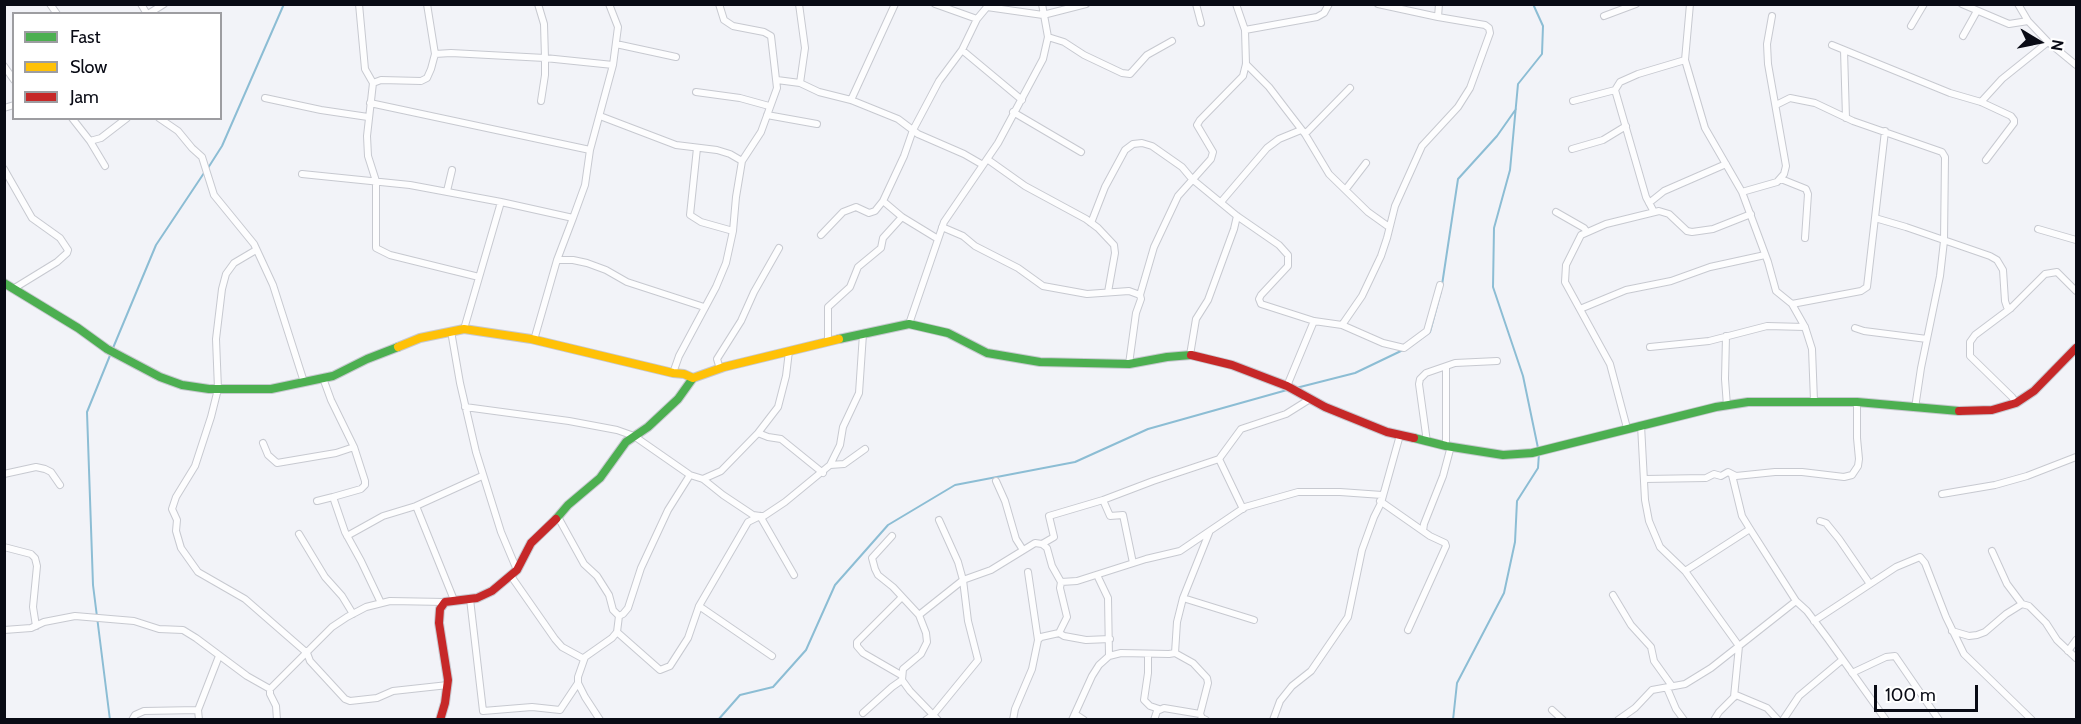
<!DOCTYPE html>
<html>
<head>
<meta charset="utf-8">
<style>
  body { margin:0 }
  #map { position:relative; width:2081px; height:724px; overflow:hidden; background:#f2f3f8; font-family:Cabin,sans-serif }
  canvas { display:block }
  .frame { position:absolute; inset:0; border:6px solid #090b15; pointer-events:none }
  .legend { position:absolute; left:12px; top:12px; width:210px; height:108px; box-sizing:border-box; background:#fff; border:2px solid #9d9da1; margin:0; padding:8px 10px; list-style:none; font-size:18px; color:#090b15 }
  .legend li { display:flex; align-items:center; gap:12px; height:30px }
  .legend b { width:30px; border:2px solid #9d9da1 }
  .north { position:absolute; left:2009px; top:12px; width:60px; height:60px; -webkit-text-stroke:4px #fff; paint-order:stroke; rotate:100deg; font-size:16px; font-weight:700; line-height:24px; text-align:center; color:#090b15 }
  .north::after { content:''; display:block; margin:auto; width:21px; height:27px; background:#090b15; clip-path:polygon(50% 0,100% 100%,50% 72%,0 100%) }
  .scale { position:absolute; left:1874px; top:685px; width:104px; height:27px; box-sizing:border-box; border:3px solid #090b15; border-top:0; padding-left:8px; font-size:18px; line-height:21px; white-space:nowrap; color:#090b15; -webkit-text-stroke:4px #fff; paint-order:stroke }
</style>
</head>
<body>
<div id="map">
<canvas width="2081" height="724"></canvas>
<div class="frame"></div>
<ul class="legend">
<li><b style="height:8px;background:#4caf50"></b>Fast</li>
<li><b style="height:8px;background:#ffc107"></b>Slow</li>
<li><b style="height:8px;background:#c62828"></b>Jam</li>
</ul>
<div class="north">N</div>
<div class="scale">100 m</div>
</div>
<script>
const context = document.querySelector('canvas').getContext('2d');
context.lineJoin = 'round';
const shape = rows => new Path2D(rows.map(r => 'M' + r).join(''));
function stroke(path, color, width, dash) { context.strokeStyle = color; context.lineWidth = width; context.lineCap = dash ? 'butt' : 'round'; context.setLineDash(dash || []); context.stroke(path); }
stroke(shape([
  [1533,4,1543,26,1542,54,1518,84,1510,170,1494,228,1493,287,1523,376,1538,448],
  [208,168,222,146,284,4],
  [1442,285,1458,179,1497,136,1516,109],
  [1411,346,1430,332,1441,291],
  [113,348,156,245,204,173],
  [1296,388,1355,373,1403,350],
  [110,720,93,585,87,412,111,353],
  [718,720,740,695,773,687,806,650,835,585,888,525,955,485,1075,462,1148,429,1287,390],
  [1453,720,1457,683,1504,593,1515,542,1517,501,1538,468,1539,453]
]), '#8cbdd4', 2);
const street = shape([
  [50,4,57,14],
  [141,4,147,14],
  [359,4,365,69,373,83],
  [427,4,435,54],
  [538,4,544,24,545,58,613,65],
  [799,4,805,48,800,83],
  [935,4,977,19],
  [1196,4,1201,23],
  [1690,4,1685,60,1705,128,1742,192,1768,262,1776,291,1792,304,1805,327,1812,349,1814,401],
  [1962,4,2009,24,2028,21],
  [2018,4,2028,21,2048,42,2076,65],
  [148,14,164,4],
  [1043,15,1086,4],
  [1604,16,1636,4],
  [1438,17,1439,4],
  [1911,26,1924,4],
  [1245,30,1317,17,1324,13,1329,4],
  [1963,36,1977,11],
  [1048,37,1064,42,1084,55,1122,73,1130,74,1147,55,1172,41],
  [616,44,676,57],
  [1832,45,1950,93,1981,102,2011,116,2014,120,2014,123,1986,160],
  [962,50,1022,100],
  [1844,50,1846,118],
  [1246,64,1269,87,1285,108,1305,134,1329,174,1368,212,1389,227],
  [4,66,14,80],
  [777,80,800,83,819,92,851,100,898,119,918,134,964,154,983,165],
  [373,83,367,136,368,156,376,181,376,248,390,255,479,277],
  [373,83,381,80,421,81,427,78,431,69,435,54,451,53,545,58,545,75,541,101],
  [1615,90,1620,82,1638,74,1685,60],
  [696,92,740,98,769,106],
  [265,98,321,110,368,117],
  [851,100,895,4],
  [1573,101,1615,90,1646,197,1654,212],
  [1981,102,2002,79,2048,42],
  [370,103,590,150],
  [1776,105,1790,98,1815,103,1853,121,1942,152,1945,157,1944,241,1940,276,1921,368,1915,408],
  [4,108,14,105],
  [1013,112,1081,152],
  [767,115,817,124],
  [600,116,676,145,717,150,730,154,742,161],
  [72,118,90,141,101,138,127,118],
  [159,118,178,131,192,148,202,157,214,195,254,244,273,285,304,382],
  [1305,134,1350,88],
  [90,141,105,166],
  [697,148,690,215,701,222,733,231],
  [1572,149,1603,140,1626,126],
  [987,159,1025,186,1086,219,1098,228,1114,245,1115,253,1108,292],
  [4,169,32,218,60,238,68,250,67,253,57,262,13,289],
  [302,174,410,185,501,202,573,218,557,260,534,340],
  [1781,179,1806,189,1808,194,1805,238],
  [1346,189,1366,163],
  [447,191,452,170],
  [1742,192,1777,182,1784,174,1786,166,1768,64,1767,44,1772,16],
  [1221,202,1267,148,1279,139,1301,130],
  [1649,203,1664,191,1726,164],
  [1556,212,1584,228,1587,232],
  [573,218,585,185,590,150,613,65,618,27,609,4],
  [1875,218,1906,227,1990,256,1997,260,2003,270,2005,301,2007,307,2011,308],
  [1091,223,1105,187,1125,150,1133,144,1142,143,1152,146,1182,167,1192,179,1237,216,1279,245,1288,255,1288,266,1261,295,1259,299,1261,304,1314,321,1342,325,1383,343,1404,348,1427,331,1440,285],
  [942,227,963,236,975,246,1018,268,1043,286,1087,294,1129,291,1140,295],
  [2038,229,2076,240],
  [821,235,843,212,856,207,869,213,875,211,883,201],
  [938,239,902,217,883,201,904,156,913,130,939,81,962,50,977,19,987,7,1043,15],
  [256,250,234,263,226,274,222,289,216,339,218,389,211,417,195,466,176,497,172,509,177,520,176,531,181,548,198,572,245,599,307,653,310,661,345,699,350,701,377,698,393,691,448,685],
  [557,260,573,260,587,263,606,270,627,282,704,307],
  [1792,304,1861,291,1867,287,1885,131],
  [1580,309,1626,290,1671,281,1710,267,1765,255],
  [909,324,944,222,998,143,1043,59,1048,37,1042,4],
  [1342,325,1362,296,1381,256,1387,238,1395,206,1422,146,1458,107,1470,88,1490,33,1489,28,1485,25,1438,17,1378,4],
  [1855,328,1864,331,1927,339],
  [464,329,501,202],
  [451,331,460,383,476,452,501,532,517,570],
  [1726,336,1725,379,1727,406],
  [828,341,828,307,850,287,858,267,881,248,883,238,902,217],
  [1650,347,1709,341,1767,326,1805,327],
  [1190,355,1196,319,1208,300,1234,229,1237,216],
  [1129,364,1136,313,1141,299,1140,295,1154,247,1178,196,1211,159,1213,152,1197,125,1200,120,1243,76,1246,64,1245,30,1236,4],
  [720,369,717,359,741,321,754,292,779,248],
  [673,373,679,356,716,287,726,263,733,231,736,197,742,161,761,132,777,88,771,36,764,32,733,26,724,20,719,4],
  [323,378,331,400,354,447,365,481,365,485,361,489,333,497,345,532,361,561,381,603],
  [1287,386,1314,321],
  [2016,403,2012,397,1970,356,1970,342,1975,335,2011,308,2045,274,2057,272,2076,291],
  [465,407,569,421,617,430,634,436,690,475,703,479,723,495,753,515,760,516,764,516,785,502,830,465,844,464,865,449],
  [1641,425,1645,500,1649,521,1660,547,1685,571,1739,646,1734,697],
  [1627,428,1610,364,1565,282,1566,265,1581,235,1606,224,1659,211,1669,214,1687,231,1692,232,1713,229,1751,214],
  [758,433,768,437,781,439,823,473],
  [1427,442,1419,384,1420,379,1426,373,1455,363,1497,361],
  [263,443,268,455,277,463,336,453,354,447],
  [1446,446,1446,367],
  [830,465,840,445,843,427,859,393,863,334],
  [4,474,36,467,45,469,51,472,60,485],
  [1732,475,1742,516,1750,529,1796,601,1807,611,1828,639,1886,720],
  [703,479,721,471,758,433,778,407,786,376,789,351],
  [1645,479,1706,478,1714,474,1721,476,1728,472,1736,476,1775,472,1802,472,1844,477,1852,475,1858,466,1859,459,1857,438,1857,402],
  [996,481,1005,501,1016,539,1023,550],
  [1942,494,1995,485,2027,476,2076,457],
  [1103,500,1153,481,1219,459],
  [317,501,333,497],
  [1380,501,1430,536,1445,543,1446,546,1408,630],
  [1243,509,1219,459,1241,429,1286,414,1310,399],
  [558,517,584,564,597,576,609,595,613,610,619,616,617,632,612,638,585,657,578,677,578,683,585,697,600,720],
  [1820,521,1826,523,1839,539,1870,584],
  [1423,531,1424,524,1443,476,1451,446],
  [299,534,325,577,342,596,353,614],
  [347,536,383,516,416,506],
  [892,536,872,558,875,569,878,575,893,587,919,615,926,633,927,642,921,654,903,669,902,680,910,691,938,720],
  [1042,544,1047,548,1052,566,1061,582,1060,588,1067,617,1059,633],
  [4,547,31,554,35,558,37,566,33,607,36,626],
  [1992,551,2007,584,2022,604,2029,606,2046,623,2057,640,2076,658],
  [1685,571,1750,529],
  [1028,572,1038,640],
  [1097,575,1108,598,1109,656],
  [511,576,555,639,562,647,584,659],
  [1061,582,1077,581,1146,559,1180,551,1245,507,1298,492,1340,492,1382,495],
  [1613,595,1631,625,1651,647,1654,661,1672,686],
  [1183,598,1254,620],
  [470,599,483,711,532,707,560,710,578,683],
  [454,600,416,506,482,476],
  [699,606,772,656],
  [919,615,963,580,991,570,1035,543,1042,544,1054,537,1049,516,1103,500,1110,516,1123,515,1133,563],
  [619,616,623,614,628,608,641,568,668,510,690,475],
  [1814,621,1896,567,1920,557,1925,563,1946,617,1964,654,2032,720],
  [4,630,31,628,44,622,75,616,134,621,159,629,183,630,196,638,247,676,270,689,270,694,276,706,277,720],
  [1952,631,1969,636,1977,635,1985,632,2006,614,2022,604],
  [617,632,660,670,670,666,688,638,699,606,748,522,760,516,794,575],
  [2068,651,2076,640],
  [1175,653,1177,622,1183,598,1209,533],
  [1148,654,1148,673,1144,700,1150,706,1159,709],
  [1852,673,1886,657,1895,656,1939,720],
  [901,675,863,653,857,646,857,642,902,597],
  [1667,688,1676,709,1684,720],
  [270,689,332,627,347,617,366,607,390,601,445,602],
  [1552,710,1563,720],
  [863,713,892,687,902,680],
  [1075,714,1084,720],
  [132,720,135,715,144,711,198,710],
  [199,720,198,710,219,656],
  [926,720,933,715,978,660,968,621,963,580,958,562,939,520],
  [1013,720,1015,709,1032,669,1038,640,1041,637,1059,633,1064,636,1086,640,1110,639],
  [1072,720,1092,676,1099,665,1109,656,1121,653,1169,654,1175,653,1193,663,1207,678,1208,683,1200,714,1202,718,1206,720],
  [1154,720,1157,711,1164,708,1200,714],
  [1273,720,1280,701,1292,686,1311,671,1348,617,1362,550,1374,517,1381,503,1400,435],
  [1618,720,1635,708,1652,690,1685,684,1711,668,1796,601],
  [1714,720,1719,712,1736,695,1767,708,1778,720],
  [1783,720,1799,696,1842,660]
]);
const fast = shape([
  [4,283,78,328,107,349,160,377,182,385,209,389,271,389,333,376,367,359,398,347],
  [839,339,909,324,948,333,987,353,1040,362,1129,364,1167,357,1191,355],
  [1414,438,1446,446,1503,455,1532,453,1716,407,1748,402,1857,402,1959,411],
  [556,519,568,505,600,478,626,442,648,427,678,399,693,378]
]);
const slow = shape([
  [398,347,420,338,464,329,531,339,673,373,684,374,693,378,724,367,839,339]
]);
const jam = shape([
  [1191,355,1232,365,1287,386,1325,407,1387,432,1414,438],
  [1959,411,1992,410,2016,403,2034,391,2076,348],
  [440,720,445,703,448,680,439,623,440,609,445,602,477,598,492,591,517,570,531,543,556,519]
]);
stroke(street, '#c7c9d0', 8);
stroke(fast, '#c7c9d0', 10);
stroke(slow, '#c7c9d0', 10);
stroke(jam, '#c7c9d0', 10);
stroke(street, '#fdfdfe', 6);
stroke(fast, '#4caf50', 8);
stroke(slow, '#ffc107', 8);
stroke(jam, '#c62828', 8);
</script>
</body>
</html>
